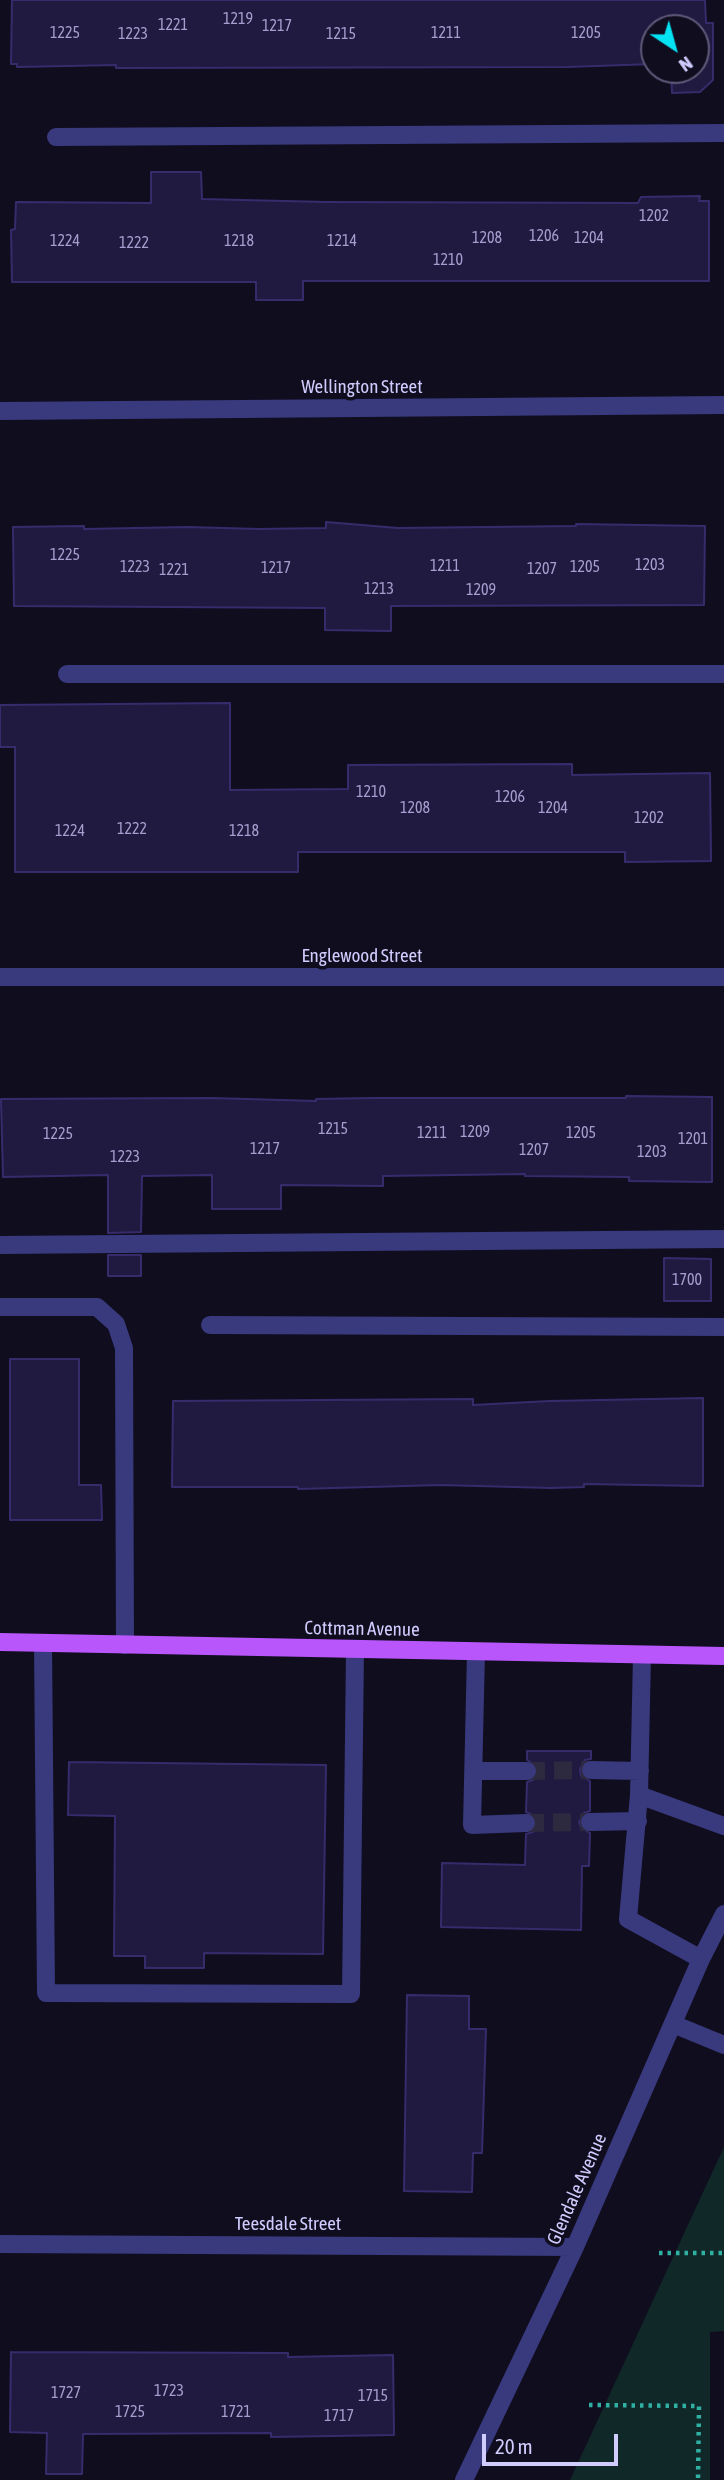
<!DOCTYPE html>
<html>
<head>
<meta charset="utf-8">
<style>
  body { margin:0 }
  #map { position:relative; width:724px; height:2480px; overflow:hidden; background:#100d1f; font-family:"Asap Condensed",sans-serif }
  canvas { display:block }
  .north { position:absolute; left:640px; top:14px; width:70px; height:70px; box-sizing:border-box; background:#100d1f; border:2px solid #5d5978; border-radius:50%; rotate:144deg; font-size:19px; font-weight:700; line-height:28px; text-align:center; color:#d0ccfe }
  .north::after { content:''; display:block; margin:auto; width:24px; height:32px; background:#05e2f2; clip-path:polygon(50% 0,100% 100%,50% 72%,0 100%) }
  .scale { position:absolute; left:482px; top:2434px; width:136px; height:32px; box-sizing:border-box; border:4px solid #d0ccfe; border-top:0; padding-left:9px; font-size:21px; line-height:24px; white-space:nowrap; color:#d0ccfe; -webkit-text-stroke:5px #100d1f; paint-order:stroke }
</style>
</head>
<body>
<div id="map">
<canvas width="724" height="2480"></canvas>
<div class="north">N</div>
<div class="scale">20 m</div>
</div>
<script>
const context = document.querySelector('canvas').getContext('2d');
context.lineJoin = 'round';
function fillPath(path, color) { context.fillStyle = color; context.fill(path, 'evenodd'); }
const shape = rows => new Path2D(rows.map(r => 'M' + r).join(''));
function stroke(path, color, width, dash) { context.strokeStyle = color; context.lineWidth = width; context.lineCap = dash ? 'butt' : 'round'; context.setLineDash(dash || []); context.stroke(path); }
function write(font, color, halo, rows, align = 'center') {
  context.font = font + ' "Asap Condensed",sans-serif'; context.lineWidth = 7; context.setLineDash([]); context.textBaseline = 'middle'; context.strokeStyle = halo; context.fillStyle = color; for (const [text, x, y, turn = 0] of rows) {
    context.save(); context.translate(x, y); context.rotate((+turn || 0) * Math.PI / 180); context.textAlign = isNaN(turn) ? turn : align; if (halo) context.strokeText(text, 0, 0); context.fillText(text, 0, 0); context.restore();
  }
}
fillPath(shape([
  [724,2147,724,2331,710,2332,710,2480,570,2480]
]), '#102928');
const building = shape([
  [12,0,705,0,706,23,713,23,713,80,700,92,672,93,671,70,696,70,696,28,654,28,654,64,567,67,116,68,116,65,17,67,17,64,11,64,12,0],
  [151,172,201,172,202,199,325,202,638,203,641,197,700,196,699,201,709,201,709,281,303,281,303,300,256,300,256,282,12,282,11,230,15,229,16,202,151,203,151,172],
  [326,522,398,528,576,526,576,524,705,526,704,605,391,606,391,631,325,630,325,608,14,606,13,527,84,526,84,529,188,527,259,529,326,528,326,522],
  [230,703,230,790,348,789,348,765,572,764,572,775,710,773,711,861,625,862,625,852,298,852,298,872,15,872,15,747,0,747,0,705,230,703],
  [626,1096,712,1097,712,1182,629,1181,629,1177,525,1176,525,1174,383,1176,383,1186,281,1185,281,1209,212,1209,212,1175,142,1176,141,1232,108,1233,108,1175,3,1177,1,1099,211,1098,316,1101,316,1099,373,1098,626,1098,626,1096],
  [108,1255,141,1255,141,1276,108,1276,108,1255],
  [664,1258,711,1259,711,1301,664,1301,664,1258],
  [10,1359,79,1359,79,1485,101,1485,102,1520,10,1520,10,1359],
  [703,1398,703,1486,584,1484,584,1487,551,1488,441,1485,298,1489,298,1487,172,1487,173,1401,473,1399,473,1405,550,1401,703,1398],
  [527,1751,591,1751,591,1759,585,1760,580,1769,581,1776,590,1781,590,1811,584,1813,579,1822,581,1828,590,1833,589,1866,582,1866,581,1930,441,1927,442,1863,525,1865,526,1834,533,1832,537,1823,535,1816,526,1812,527,1782,533,1780,538,1772,536,1765,527,1760,527,1751],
  [69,1762,326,1765,323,1954,204,1953,204,1968,145,1968,145,1956,114,1956,115,1816,68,1815,69,1762],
  [407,1995,469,1996,469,2029,486,2029,482,2153,473,2153,472,2192,404,2191,407,1995],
  [11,2352,288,2353,288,2357,393,2355,394,2435,271,2437,271,2433,83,2434,82,2474,46,2474,47,2433,10,2432,11,2352]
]);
fillPath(building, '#201940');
stroke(building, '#362c6c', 2);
stroke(shape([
  [527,1771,591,1770],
  [526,1823,590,1822]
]), '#2d2a40', 18, [18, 9]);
stroke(shape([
  [659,2253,724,2253],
  [589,2405,699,2406,698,2480]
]), '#30afa3', 4.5, [3.5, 5]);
stroke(shape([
  [56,137,724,133],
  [0,411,724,405],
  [67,674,724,674],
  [0,977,724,977],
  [0,1245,724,1239],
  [0,1307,97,1307,116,1324,124,1348,125,1645],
  [210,1325,724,1327],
  [43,1643,46,1993,351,1994,355,1650],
  [476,1652,472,1825,526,1823],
  [642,1655,639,1795,628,1919,701,1959],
  [591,1770,640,1771],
  [474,1771,527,1771],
  [639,1795,724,1826],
  [590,1822,638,1821],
  [673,2024,724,2045],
  [0,2244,575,2247],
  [464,2480,575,2247,701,1959,724,1914]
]), '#39397e', 18);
stroke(shape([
  [0,1642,724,1656]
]), '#b856fc', 18);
write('16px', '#a49fce', null, [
  ["1219",238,19],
  ["1221",173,25],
  ["1217",277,26],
  ["1225",65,33],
  ["1211",446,33],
  ["1205",586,33],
  ["1223",133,34],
  ["1215",341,34],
  ["1202",654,216],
  ["1206",544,236],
  ["1208",487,238],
  ["1204",589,238],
  ["1224",65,241],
  ["1218",239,241],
  ["1214",342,241],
  ["1222",134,243],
  ["1210",448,260],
  ["1225",65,555],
  ["1203",650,565],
  ["1211",445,566],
  ["1223",135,567],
  ["1205",585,567],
  ["1217",276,568],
  ["1207",542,569],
  ["1221",174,570],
  ["1213",379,589],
  ["1209",481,590],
  ["1210",371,792],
  ["1206",510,797],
  ["1208",415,808],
  ["1204",553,808],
  ["1202",649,818],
  ["1222",132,829],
  ["1224",70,831],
  ["1218",244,831],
  ["1215",333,1129],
  ["1209",475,1132],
  ["1211",432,1133],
  ["1205",581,1133],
  ["1225",58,1134],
  ["1201",693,1139],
  ["1217",265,1149],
  ["1207",534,1150],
  ["1203",652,1152],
  ["1223",125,1157],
  ["1700",687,1280],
  ["1723",169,2391],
  ["1727",66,2393],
  ["1715",373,2396],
  ["1725",130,2412],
  ["1721",236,2412],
  ["1717",339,2416]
]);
write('19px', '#d0ccfe', '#100d1f', [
  ["Wellington Street",362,387],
  ["Englewood Street",362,956],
  ["Cottman Avenue",362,1629,1],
  ["Glendale Avenue",577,2189,-66],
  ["Teesdale Street",288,2224]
]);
</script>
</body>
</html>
